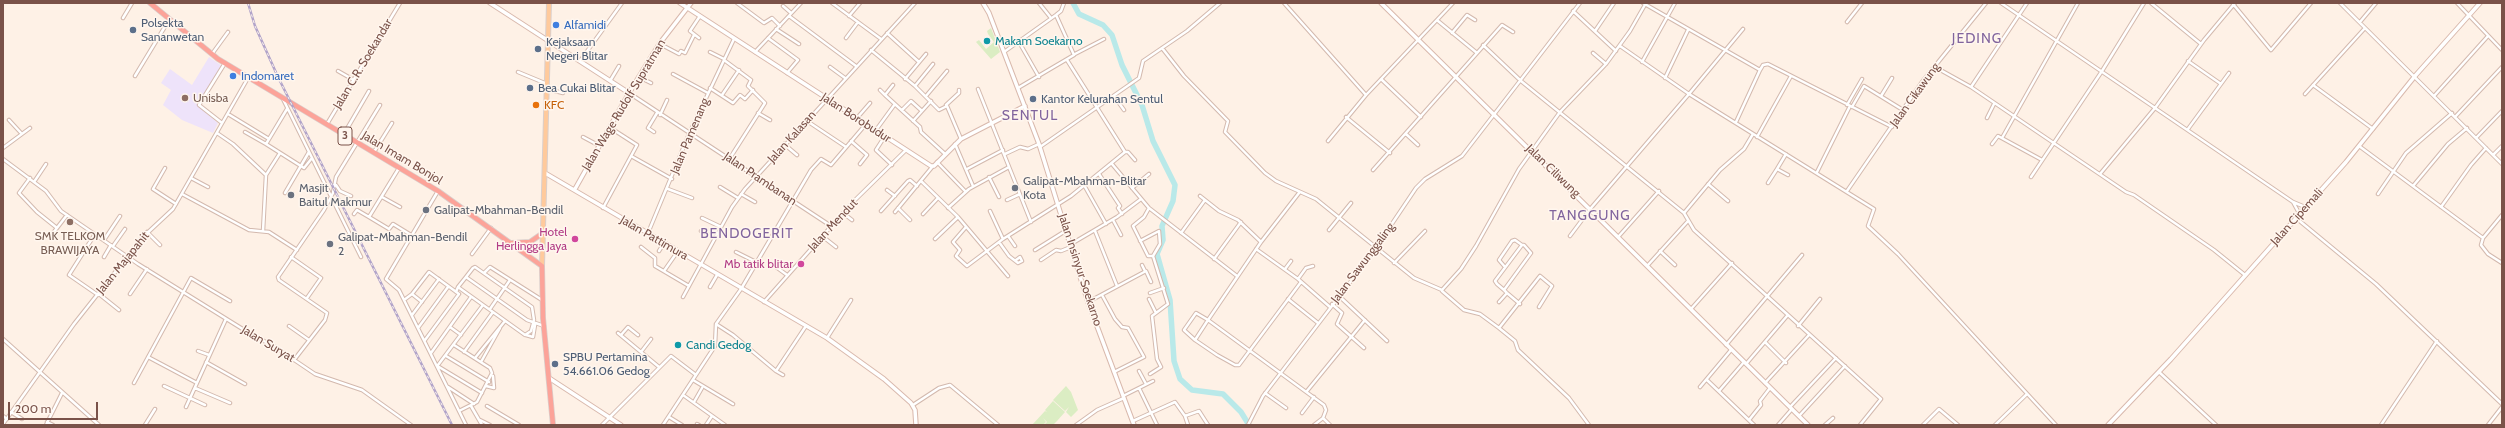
<!DOCTYPE html>
<html>
<head>
<meta charset="utf-8">
<style>
  body { margin:0 }
  #map { position:relative; width:2505px; height:428px; overflow:hidden; background:#fef1e6; font-family:Cabin,sans-serif }
  canvas { display:block }
  .frame { position:absolute; inset:0; border:4px solid #7a5249; pointer-events:none }
  .scale { position:absolute; left:8px; top:402px; width:90px; height:18px; box-sizing:border-box; border:2px solid #7a5249; border-top:0; padding-left:5px; font-size:12px; line-height:14px; white-space:nowrap; color:#7a5249; -webkit-text-stroke:3px #fff6ee; paint-order:stroke }
</style>
</head>
<body>
<div id="map">
<canvas width="2505" height="428"></canvas>
<div class="frame"></div>
<div class="scale">200 m</div>
</div>
<script>
const context = document.querySelector('canvas').getContext('2d');
context.lineJoin = 'round';
function fillPath(path, color) { context.fillStyle = color; context.fill(path, 'evenodd'); }
const shape = rows => new Path2D(rows.map(r => 'M' + r).join(''));
function stroke(path, color, width, dash) { context.strokeStyle = color; context.lineWidth = width; context.lineCap = dash ? 'butt' : 'round'; context.setLineDash(dash || []); context.stroke(path); }
function write(font, color, halo, rows, align = 'center') {
  context.font = font + ' Cabin,sans-serif'; context.lineWidth = 3; context.setLineDash([]); context.textBaseline = 'middle'; context.strokeStyle = halo; context.fillStyle = color; for (const [text, x, y, turn = 0] of rows) {
    context.save(); context.translate(x, y); context.rotate((+turn || 0) * Math.PI / 180); context.textAlign = isNaN(turn) ? turn : align; if (halo) context.strokeText(text, 0, 0); context.fillText(text, 0, 0); context.restore();
  }
}
fillPath(shape([
  [209,57,222,66,198,106,218,123,213,133,182,120,163,105,171,90,161,83,170,69,192,85]
]), '#eee3fa');
fillPath(shape([
  [991,28,1000,52,991,59,976,42,979,40,986,49,994,42,988,34,987,31],
  [1066,386,1071,392,1078,410,1071,417,1066,412,1069,407,1065,411,1053,400],
  [1053,401,1065,412,1057,421,1053,425,1044,425,1047,422,1043,418,1046,422,1043,425,1032,425,1045,411,1047,412,1045,410]
]), '#dbedc3');
stroke(shape([
  [1073,3,1079,14,1103,25,1112,35,1122,65,1142,105,1153,141,1175,185,1173,201,1162,226,1163,240,1157,254,1170,300,1174,361,1180,379,1192,390,1223,394,1241,412,1249,425]
]), '#b9e9e9', 5.5);
const street = shape([
  [737,3,764,23,772,18,780,26],
  [832,3,881,39],
  [1039,3,1051,18],
  [1284,3,1366,95],
  [1643,3,1760,70,1763,65,1768,64,1892,127],
  [2001,3,2293,202,2305,207],
  [2151,3,2201,44],
  [2340,3,2502,164],
  [2457,3,2502,50],
  [2233,4,2271,50,2311,3],
  [783,6,791,13],
  [1573,11,1616,51],
  [789,16,856,66],
  [849,16,860,3],
  [123,18,132,3],
  [1438,21,1477,53],
  [1847,22,1862,3],
  [2360,22,2376,3],
  [776,29,799,44],
  [1595,31,1614,3],
  [887,33,919,62],
  [1452,33,1467,15,1475,20],
  [699,38,690,31,700,16],
  [768,38,798,60,787,73],
  [846,38,858,22],
  [1019,42,1039,77],
  [660,44,679,54,681,51,685,53,694,35],
  [1483,45,1521,81,1684,213],
  [1620,46,1689,94,1743,29],
  [1162,48,1184,76,1228,121,1225,132,1265,173,1276,181,1316,199,1414,278,1442,290,1461,269,1476,246,1519,169,1560,112,1606,64,1630,31,1646,3],
  [871,50,915,86,939,110,947,106,961,139],
  [710,52,724,59],
  [755,52,801,3],
  [1004,52,1056,15,1061,11,1064,3],
  [1593,53,1606,64],
  [212,54,228,32],
  [1075,54,1104,39],
  [724,60,751,80,748,86,765,103,730,158],
  [580,61,622,3],
  [2188,61,2221,84],
  [1642,62,1675,3],
  [830,67,845,78],
  [1935,67,1971,87,2126,192,2134,195,2214,250,2245,275],
  [338,71,352,79],
  [518,72,547,84],
  [673,74,708,93],
  [135,76,169,20],
  [639,77,651,83],
  [1665,78,1688,30],
  [905,79,926,54],
  [1381,79,1421,117],
  [610,81,619,66],
  [893,85,885,95,920,127,921,132,945,154],
  [2313,85,2373,129],
  [915,86,933,64],
  [1971,87,2027,3],
  [710,88,733,103,740,95,745,99,753,90],
  [1018,88,1074,55,1056,15],
  [547,89,563,93],
  [978,89,1031,222],
  [880,90,885,95],
  [629,93,831,226],
  [2305,94,2365,28],
  [722,95,739,70],
  [926,96,947,71],
  [1114,96,1124,110],
  [1881,96,1892,78],
  [2434,96,2488,36],
  [283,99,361,257],
  [946,105,959,93,959,90],
  [1847,105,1862,79],
  [1852,107,1864,86,1903,110],
  [287,109,266,144,304,168,312,158],
  [902,110,911,101,922,111],
  [758,113,770,120],
  [228,114,269,139],
  [660,115,667,100],
  [1346,117,1390,153],
  [2455,117,2502,67],
  [857,118,870,103],
  [1987,118,1994,104],
  [9,120,21,133],
  [807,121,846,147],
  [913,121,931,101],
  [1736,122,1760,70],
  [222,123,199,105,225,63],
  [327,124,400,3],
  [2188,129,2229,73],
  [876,130,895,104],
  [245,132,266,144],
  [654,132,648,128,657,113],
  [217,133,233,144,266,175],
  [344,134,369,91],
  [1406,134,1418,145],
  [1753,134,1744,149,1720,170,1684,213,1694,230,1881,399,1860,425],
  [885,136,876,150,892,165],
  [583,137,598,145],
  [1757,137,1791,76],
  [2002,138,2078,3],
  [2476,138,2502,111],
  [851,141,867,155,860,164],
  [1328,141,1366,95,1453,3],
  [784,144,797,155],
  [955,144,973,186],
  [1992,144,1998,136,2042,160],
  [2359,146,2483,238],
  [1040,147,1139,78,1143,61,1187,31,1220,3],
  [3,148,30,128],
  [374,152,392,123],
  [1125,152,1128,152,1135,160],
  [1005,154,1020,147,1028,149,1039,144],
  [1786,154,1777,169,1788,175],
  [2493,155,2502,146],
  [631,156,672,179],
  [3,159,46,191,61,211,138,264,249,333,275,347,315,374,362,390,411,425],
  [937,162,965,191],
  [1112,164,1149,208,1237,276],
  [165,168,153,189,176,204],
  [967,169,1003,150],
  [1373,170,1502,25,1513,32],
  [1817,172,1850,106],
  [1099,174,1120,206,1118,208,1122,214],
  [2100,174,2155,108,2204,40,2235,3],
  [989,177,999,197],
  [2031,177,2102,71,2144,3],
  [30,178,19,193,37,212,57,228],
  [191,178,208,187],
  [921,181,958,217,1008,276],
  [34,182,46,164],
  [1768,183,1777,169],
  [1708,184,1728,201],
  [334,185,336,185,340,191,351,196],
  [1084,185,1106,224],
  [2413,186,2448,144,2467,128],
  [720,187,738,198],
  [1132,188,1149,174],
  [668,189,692,198],
  [887,190,895,196],
  [438,191,386,279,399,290,466,425],
  [1847,191,1922,82,1986,3],
  [285,193,309,152],
  [1299,193,1261,242,1208,320,1324,405,1326,410,1323,418],
  [182,194,249,230,269,232,297,250],
  [741,194,755,202],
  [2378,194,2406,153,2452,113],
  [1200,196,1219,211,1238,220,1261,242],
  [382,197,400,207],
  [1007,200,1020,194],
  [2293,202,2299,213],
  [2441,207,2471,165,2486,148],
  [603,208,637,145,609,127],
  [898,208,910,220],
  [948,208,969,189,1009,167],
  [1149,208,1144,217,1133,226,1148,256,1153,256,1168,304,1152,316,1157,359,1161,367,1150,374],
  [881,211,908,181,910,180,917,186],
  [990,211,1003,239],
  [895,212,933,166],
  [843,213,852,220],
  [354,214,357,210,369,217,399,168],
  [923,214,938,198],
  [2502,215,2483,238,2481,245,2488,254,2502,263],
  [369,217,389,229,393,224,411,235],
  [702,218,721,227],
  [2296,218,2376,284,2502,404],
  [1113,220,1121,235],
  [966,227,953,242,960,250,956,256,967,266,1003,239,1071,196,1125,152,1067,60],
  [1329,230,1351,203],
  [263,231,266,175,280,153],
  [701,231,715,238],
  [1095,231,1117,286],
  [147,232,160,245],
  [648,233,689,134,734,39],
  [1181,233,1205,200],
  [95,234,69,275,98,295],
  [822,236,836,247],
  [1008,236,1015,246],
  [1570,236,1591,208,1689,94,1874,209,1868,226,1898,254,2056,425],
  [1619,236,1659,191],
  [50,237,67,215],
  [935,239,958,217],
  [104,240,120,216],
  [1140,241,1159,231,1160,244,1153,256],
  [999,242,1009,256,1018,263,1022,261,1020,257,1016,260],
  [1071,244,1117,217,1141,199],
  [113,246,125,229],
  [641,247,655,258,655,266,689,286],
  [1256,249,1298,279,1330,307],
  [1035,250,1067,230],
  [659,251,664,243],
  [1660,251,1675,265],
  [736,252,756,262],
  [472,254,491,228],
  [104,257,111,245],
  [291,257,321,278,307,298],
  [1214,259,1241,222],
  [1041,260,1056,250,1061,251,1071,247],
  [1394,263,1425,231],
  [1142,265,1145,271],
  [1648,265,1688,221],
  [776,267,787,275],
  [1505,267,1499,260,1512,241,1515,240,1522,245],
  [1285,269,1291,261],
  [664,271,678,251],
  [484,273,490,267,542,300],
  [466,277,527,320,544,326],
  [1298,279,1306,268,1313,266],
  [710,287,717,275],
  [1504,290,1531,253,1524,245,1522,245,1495,281,1497,284,1504,290,1507,293,1520,304],
  [1442,291,1464,310,1480,314,1499,328,1540,276,1552,286,1539,307],
  [456,292,458,287,466,277,473,268,475,267,532,307,534,320,531,331,525,335,458,287],
  [1150,293,1164,288],
  [99,294,119,310],
  [130,294,147,269],
  [412,294,422,302],
  [1102,295,1115,319,1122,327,1128,328,1144,357,1114,372],
  [1339,296,1387,341],
  [683,297,732,207,745,189,915,3],
  [1149,299,1156,313],
  [1288,299,1318,323],
  [404,300,412,294,429,272,459,294,425,340],
  [764,302,851,204,906,150],
  [1088,302,1146,271,1151,282],
  [1499,302,1507,293],
  [1332,304,1342,313,1337,324,1364,348],
  [490,309,510,280],
  [1691,309,1732,263],
  [412,315,439,279],
  [716,324,733,335,776,371,806,326],
  [289,326,309,340],
  [1798,326,1820,299],
  [450,327,461,335],
  [418,328,448,287],
  [1499,328,1515,341,1518,350,1569,398,1589,425],
  [618,333,659,367],
  [526,335,533,337,535,325],
  [621,335,628,327,638,335],
  [827,338,851,300],
  [3,339,99,425],
  [1195,340,1184,330,1196,313,1208,320,1195,340,1217,355,1235,365,1239,365,1301,282],
  [1765,342,1786,363],
  [454,345,490,368,492,373,477,402,459,411],
  [1726,345,1802,255],
  [198,351,209,355],
  [464,352,493,312],
  [641,352,651,339],
  [431,353,471,297],
  [446,356,489,382],
  [148,357,197,383],
  [475,358,505,321],
  [294,360,325,320,327,313,279,280,278,277,324,210,333,193,336,177,380,105],
  [206,362,245,384],
  [481,362,500,328],
  [1746,364,1787,316],
  [438,365,483,305],
  [439,367,482,393],
  [776,371,783,375],
  [1139,371,1146,384],
  [2159,372,2216,425],
  [693,380,733,404],
  [1707,380,1754,425],
  [134,383,191,278,230,301],
  [1765,383,1809,335],
  [164,386,205,405],
  [486,386,494,388,493,376],
  [448,387,474,404],
  [1700,387,1731,350],
  [195,388,230,403],
  [1139,388,1157,425],
  [1307,391,1365,320],
  [1719,391,1744,362],
  [1265,393,1286,408],
  [683,395,725,425],
  [1123,396,1153,381],
  [694,402,702,388],
  [913,405,939,388,950,385,998,425],
  [471,406,482,425],
  [487,406,519,425],
  [186,407,226,319],
  [1790,407,1836,358],
  [11,412,22,419],
  [1302,413,1314,397],
  [3,416,7,419],
  [1185,416,1188,425],
  [1799,416,1845,366],
  [669,417,682,425],
  [1323,418,1330,425],
  [480,420,490,425],
  [1749,420,1761,405,1760,401,1770,388],
  [1133,421,1175,402,1185,416,1199,411,1208,425],
  [47,422,53,425],
  [3,424,74,324,143,237,173,209,248,78],
  [697,424,699,425],
  [46,425,62,393],
  [145,425,155,409],
  [602,425,671,356,696,375],
  [663,425,715,346,716,324,741,289,811,170,821,159,831,165,866,124],
  [706,425,712,416],
  [1076,425,1097,410,1124,398],
  [1248,425,1263,396,1371,255,1416,188,1425,179,1462,156,1580,3],
  [1314,425,1323,418],
  [1778,425,1792,409],
  [1825,425,1833,418],
  [1923,425,1939,409,1958,425],
  [1995,425,2027,394],
  [2381,425,2437,341],
  [2488,425,2502,407]
]);
const secondary = shape([
  [490,3,629,93],
  [680,3,931,166,934,166,961,139,1025,106],
  [983,3,989,13,1039,144,1088,302,1134,425],
  [1381,3,1808,425],
  [545,173,827,338,884,379,911,403,915,410,916,425],
  [575,189,629,93,660,43,691,3],
  [549,378,621,425],
  [2108,425,2171,359,2346,162,2415,76,2480,3]
]);
const primary = shape([
  [542,266,549,3]
]);
const highway = shape([
  [150,3,218,59,438,191,542,266,543,318,553,425],
  [512,243,530,242,543,233]
]);
stroke(street, '#d3b9ae', 4.5);
stroke(secondary, '#d9b9ad', 5.5);
stroke(primary, '#dacfcc', 6);
stroke(highway, '#dacfcc', 6);
stroke(street, '#fff', 2.5);
stroke(secondary, '#fff', 3.5);
stroke(primary, '#ffca9c', 4);
stroke(highway, '#fca399', 4.5);
const rail = shape([
  [248,3,255,26,278,77,452,425]
]);
stroke(rail, '#b1a3c9', 2.5);
stroke(rail, '#fff6ee', 1, [3]);
for (const [x, y, r, color] of [
  [556,25,4,"#3f7fe0"],
  [133,30,4,"#5c6f8a"],
  [987,41,4,"#0f9aa8"],
  [538,49,4,"#5c6f8a"],
  [233,76,4,"#3f7fe0"],
  [530,88,4,"#5c6f8a"],
  [185,98,4,"#8d6e63"],
  [1033,99,4,"#5c6f8a"],
  [536,105,4,"#e8710a"],
  [1015,188,4,"#6b7280"],
  [291,195,4,"#6b7280"],
  [426,210,4,"#6b7280"],
  [70,222,4,"#8d6e63"],
  [575,239,4,"#d1479c"],
  [330,244,4,"#6b7280"],
  [801,264,4,"#d1479c"],
  [678,345,4,"#0f9aa8"],
  [555,364,4,"#5c6f8a"]
]) { const dot = new Path2D(); dot.arc(x, y, r, 0, 2 * Math.PI); context.fillStyle = color; context.fill(dot); stroke(dot, '#fff6ee', 1.5); }
for (const [x, y, w] of [
  [345,136,14]
]) { const box = new Path2D(); box.roundRect(x - w / 2, y - 9, w, 18, 3); context.fillStyle = '#fff6ee'; context.fill(box); stroke(box, '#7a5249', 1); }
write('bold 11px', '#7a5249', null, [
  ["3",345,136]
]);
write('12px', '#4e5e75', '#fff6ee', [
  ["Polsekta",141,23],
  ["Sananwetan",141,37],
  ["Kejaksaan",546,42],
  ["Negeri Blitar",546,56],
  ["Bea Cukai Blitar",538,88],
  ["Kantor Kelurahan Sentul",1041,99],
  ["SPBU Pertamina",563,357],
  ["54.661.06 Gedog",563,371]
], 'left');
write('12px', '#366cbe', '#fff6ee', [
  ["Alfamidi",564,25],
  ["Indomaret",241,76]
], 'left');
write('12px', '#0d838f', '#fff6ee', [
  ["Makam Soekarno",995,41],
  ["Candi Gedog",686,345]
], 'left');
write('12px', '#7a5249', '#fff6ee', [
  ["Jalan C.R. Soekandar",363,64,-59],
  ["Jalan Cikawung",1915,95,-54],
  ["Jalan Wage Rudolf Supratman",624,105,-59],
  ["Jalan Borobudur",856,118,33],
  ["Jalan Pamenang",690,136,-67],
  ["Jalan Kalasan",792,137,-48],
  ["Jalan Imam Bonjol",402,158,31],
  ["Jalan Ciliwung",1553,171,44],
  ["Jalan Prambanan",760,179,34],
  ["Jalan Cipemali",2297,217,-48],
  ["Jalan Mendut",833,225,-47],
  ["Jalan Pattimura",654,238,30],
  ["Jalan Majapahit",123,263,-51],
  ["Jalan Sawunggaling",1363,263,-53],
  ["Jalan Insinyur Soekarno",1080,270,72],
  ["Jalan Suryat",268,344,31]
]);
write('12px', '#785e54', '#fff6ee', [
  ["Unisba",193,98],
  ["SMK TELKOM",70,236,"center"],
  ["BRAWIJAYA",70,250,"center"]
], 'left');
write('12px', '#c56008', '#fff6ee', [
  ["KFC",544,105]
], 'left');
write('12px', '#5b616d', '#fff6ee', [
  ["Galipat-Mbahman-Blitar",1023,181],
  ["Kota",1023,195],
  ["Masjit",299,188],
  ["Baitul Makmur",299,202],
  ["Galipat-Mbahman-Bendil",434,210],
  ["Galipat-Mbahman-Bendil",338,237],
  ["2",338,251]
], 'left');
write('12px', '#b23c85', '#fff6ee', [
  ["Hotel",567,232],
  ["Herlingga Jaya",567,246],
  ["Mb tatik blitar",793,264]
], 'right');
context.letterSpacing = '1px';
write('14px', '#81649d', '#fff6ee', [
  ["JEDING",1977,39],
  ["SENTUL",1030,116],
  ["TANGGUNG",1590,216],
  ["BENDOGERIT",747,234]
]);
context.letterSpacing = '0px';
</script>
</body>
</html>
